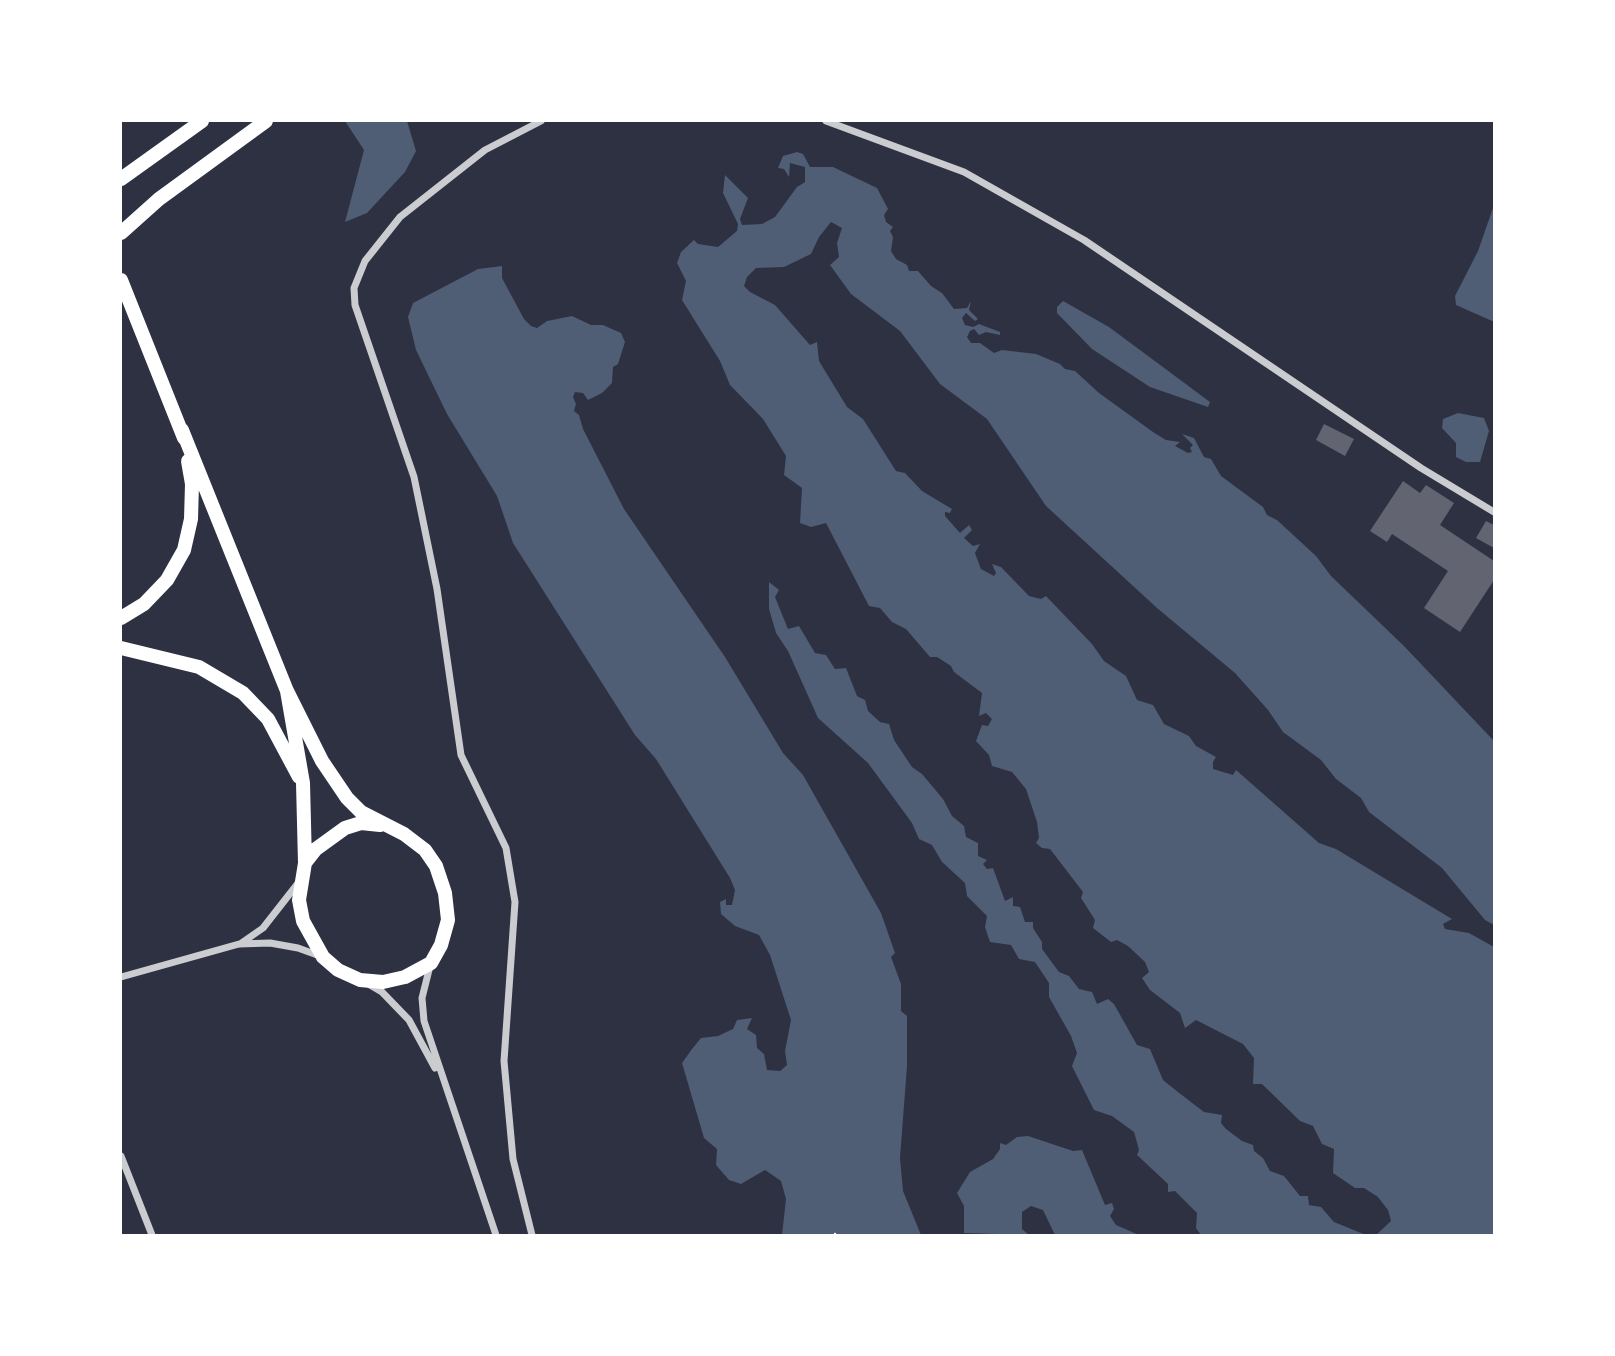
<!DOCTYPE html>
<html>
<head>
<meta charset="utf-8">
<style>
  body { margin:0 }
  #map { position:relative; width:1615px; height:1356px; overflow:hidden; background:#2d3142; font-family:Overpass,sans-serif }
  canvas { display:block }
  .frame { position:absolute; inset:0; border:122px solid #fff; pointer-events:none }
</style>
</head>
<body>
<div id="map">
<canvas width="1615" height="1356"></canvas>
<div class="frame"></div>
</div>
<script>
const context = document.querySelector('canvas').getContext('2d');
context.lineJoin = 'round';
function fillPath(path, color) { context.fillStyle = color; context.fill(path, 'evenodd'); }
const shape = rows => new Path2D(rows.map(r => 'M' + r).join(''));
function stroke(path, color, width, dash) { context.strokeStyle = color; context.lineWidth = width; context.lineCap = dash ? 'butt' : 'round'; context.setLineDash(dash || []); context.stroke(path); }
fillPath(shape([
  [345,121,407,121,416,151,405,172,367,213,345,222,364,150],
  [797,152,803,154,810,167,833,167,877,188,888,209,884,215,886,222,893,227,890,231,893,237,891,251,896,259,907,265,909,271,918,271,931,286,942,293,954,309,967,308,971,301,969,310,978,319,975,321,966,313,962,318,965,325,973,327,979,324,1000,332,1000,335,986,332,979,335,974,329,970,331,967,337,971,343,980,343,994,353,1002,350,1036,354,1060,364,1065,369,1075,371,1099,393,1153,432,1166,440,1180,442,1175,446,1188,453,1192,452,1190,448,1193,445,1182,434,1194,438,1204,457,1211,459,1221,476,1263,507,1267,515,1277,520,1316,556,1331,576,1404,646,1494,741,1494,925,1485,920,1442,868,1369,812,1361,798,1336,779,1321,760,1283,732,1268,710,1235,673,1157,608,1046,506,987,419,940,384,900,331,851,294,830,265,839,257,837,243,842,228,831,222,819,237,811,254,784,267,756,268,747,277,744,286,750,292,775,305,810,345,817,342,819,361,847,407,863,419,896,471,905,473,922,491,952,509,950,513,945,512,945,516,960,533,969,525,972,530,964,538,973,546,980,544,975,553,981,569,994,576,996,573,992,564,1001,567,1029,596,1041,599,1046,596,1092,644,1104,661,1126,676,1137,700,1153,705,1164,724,1189,736,1196,746,1216,757,1213,762,1213,769,1233,775,1236,770,1319,843,1336,849,1452,919,1443,924,1445,929,1469,933,1494,947,1494,1235,1376,1235,1391,1221,1388,1210,1378,1197,1364,1188,1355,1188,1333,1173,1334,1149,1322,1144,1313,1126,1300,1121,1262,1084,1253,1084,1254,1058,1243,1044,1196,1020,1185,1028,1180,1013,1150,990,1142,978,1149,972,1145,962,1128,946,1117,940,1111,942,1093,928,1095,920,1081,898,1083,892,1050,849,1042,848,1036,843,1039,838,1037,822,1026,789,1012,772,992,766,989,755,976,741,982,725,988,726,992,719,986,713,979,716,982,693,954,672,951,666,937,657,930,657,906,629,892,622,880,608,869,606,826,523,811,527,800,523,802,488,784,475,786,456,763,419,730,385,720,361,682,300,686,281,677,263,681,252,694,240,698,244,718,247,737,231,738,224,723,193,725,175,748,198,740,219,742,225,762,224,775,217,797,187,805,182,805,167,790,163,789,177,784,169,778,168,783,156],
  [1494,205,1494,321,1492,321,1456,305,1455,296,1478,251],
  [502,266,502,278,524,319,531,326,537,328,547,321,572,316,591,325,603,325,621,333,625,342,618,364,613,367,612,383,602,393,588,400,583,393,575,392,573,397,576,404,574,411,579,415,583,429,624,509,725,657,783,753,803,775,881,913,895,953,891,957,901,984,901,1011,907,1016,907,1066,900,1158,903,1191,921,1235,782,1235,786,1199,781,1181,765,1170,741,1184,729,1180,716,1165,717,1149,704,1138,682,1063,692,1049,701,1038,718,1036,733,1029,737,1020,752,1018,747,1029,756,1035,757,1048,764,1054,767,1070,780,1071,787,1065,785,1051,791,1020,770,955,759,935,735,926,721,914,720,902,726,899,726,905,732,905,735,890,730,878,656,759,635,735,513,543,497,496,447,414,416,350,408,317,413,303,478,269],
  [1063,301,1109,327,1210,402,1208,407,1150,387,1092,349,1057,313,1057,307],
  [1458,413,1484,418,1489,431,1480,462,1466,462,1456,457,1456,443,1442,428,1443,419],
  [769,582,779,590,775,597,788,629,799,626,815,653,826,655,835,669,846,668,857,696,865,700,868,711,880,722,889,724,894,740,912,767,922,774,943,799,952,816,964,826,966,837,978,843,978,856,987,860,983,864,987,869,993,868,1005,901,1013,897,1013,906,1020,907,1025,922,1033,922,1033,928,1042,942,1042,949,1059,972,1069,976,1079,989,1092,992,1097,1004,1108,999,1114,1004,1137,1045,1150,1049,1163,1080,1178,1092,1204,1112,1222,1115,1221,1123,1226,1129,1242,1141,1253,1145,1254,1151,1263,1158,1270,1171,1284,1176,1300,1196,1308,1196,1309,1205,1321,1207,1334,1222,1366,1235,1201,1235,1196,1228,1197,1213,1175,1191,1168,1192,1168,1184,1137,1155,1139,1150,1134,1132,1112,1116,1094,1110,1072,1066,1077,1053,1071,1036,1049,997,1049,983,1035,962,1019,959,1011,945,990,942,985,927,987,916,967,896,965,883,942,862,932,845,919,839,912,823,868,763,818,718,788,651,776,633,769,609],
  [1028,1136,1073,1151,1082,1150,1105,1205,1112,1203,1114,1209,1110,1216,1116,1225,1139,1235,1055,1235,1043,1210,1031,1206,1022,1212,1022,1229,1029,1235,964,1233,964,1206,957,1193,970,1172,993,1159,1000,1149,1000,1143,1006,1145,1017,1137]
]), '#4f5d75');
fillPath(shape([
  [1324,424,1354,439,1345,456,1316,440],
  [1403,481,1420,493,1426,485,1454,503,1440,525,1494,561,1494,580,1460,632,1424,608,1448,571,1392,534,1387,542,1370,531],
  [1486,521,1494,525,1494,548,1476,538]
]), '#626471');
stroke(shape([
  [835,1234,835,1235]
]), '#fff', 2.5);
stroke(shape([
  [826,121,964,172,1084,240,1421,468,1494,512],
  [240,944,263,928,299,882],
  [430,966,422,998,424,1021,496,1235],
  [121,977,239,944,270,943,298,948,320,956],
  [370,985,382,992,409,1020,435,1068],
  [121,1156,152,1235],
  [532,1235,513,1159,504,1061,515,902,506,848,461,755,437,589,414,477,355,305,354,288,365,261,400,217,485,150,541,121]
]), '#caccd0', 7);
stroke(shape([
  [121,179,202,121],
  [121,233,159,199,266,121],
  [121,280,184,438],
  [182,430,287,691,322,761,347,798,361,812,404,834,425,850,436,866,445,893,448,920,441,945,431,963,405,977,383,982,360,980,338,970,323,957,303,921,299,900,305,863,303,783,287,691],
  [121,618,144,604,167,580,184,550,191,519,192,484,188,461],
  [121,648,199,667,243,693,268,719,299,777],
  [305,863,316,849,345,828,361,823,380,825]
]), '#fff', 14);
</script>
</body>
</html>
